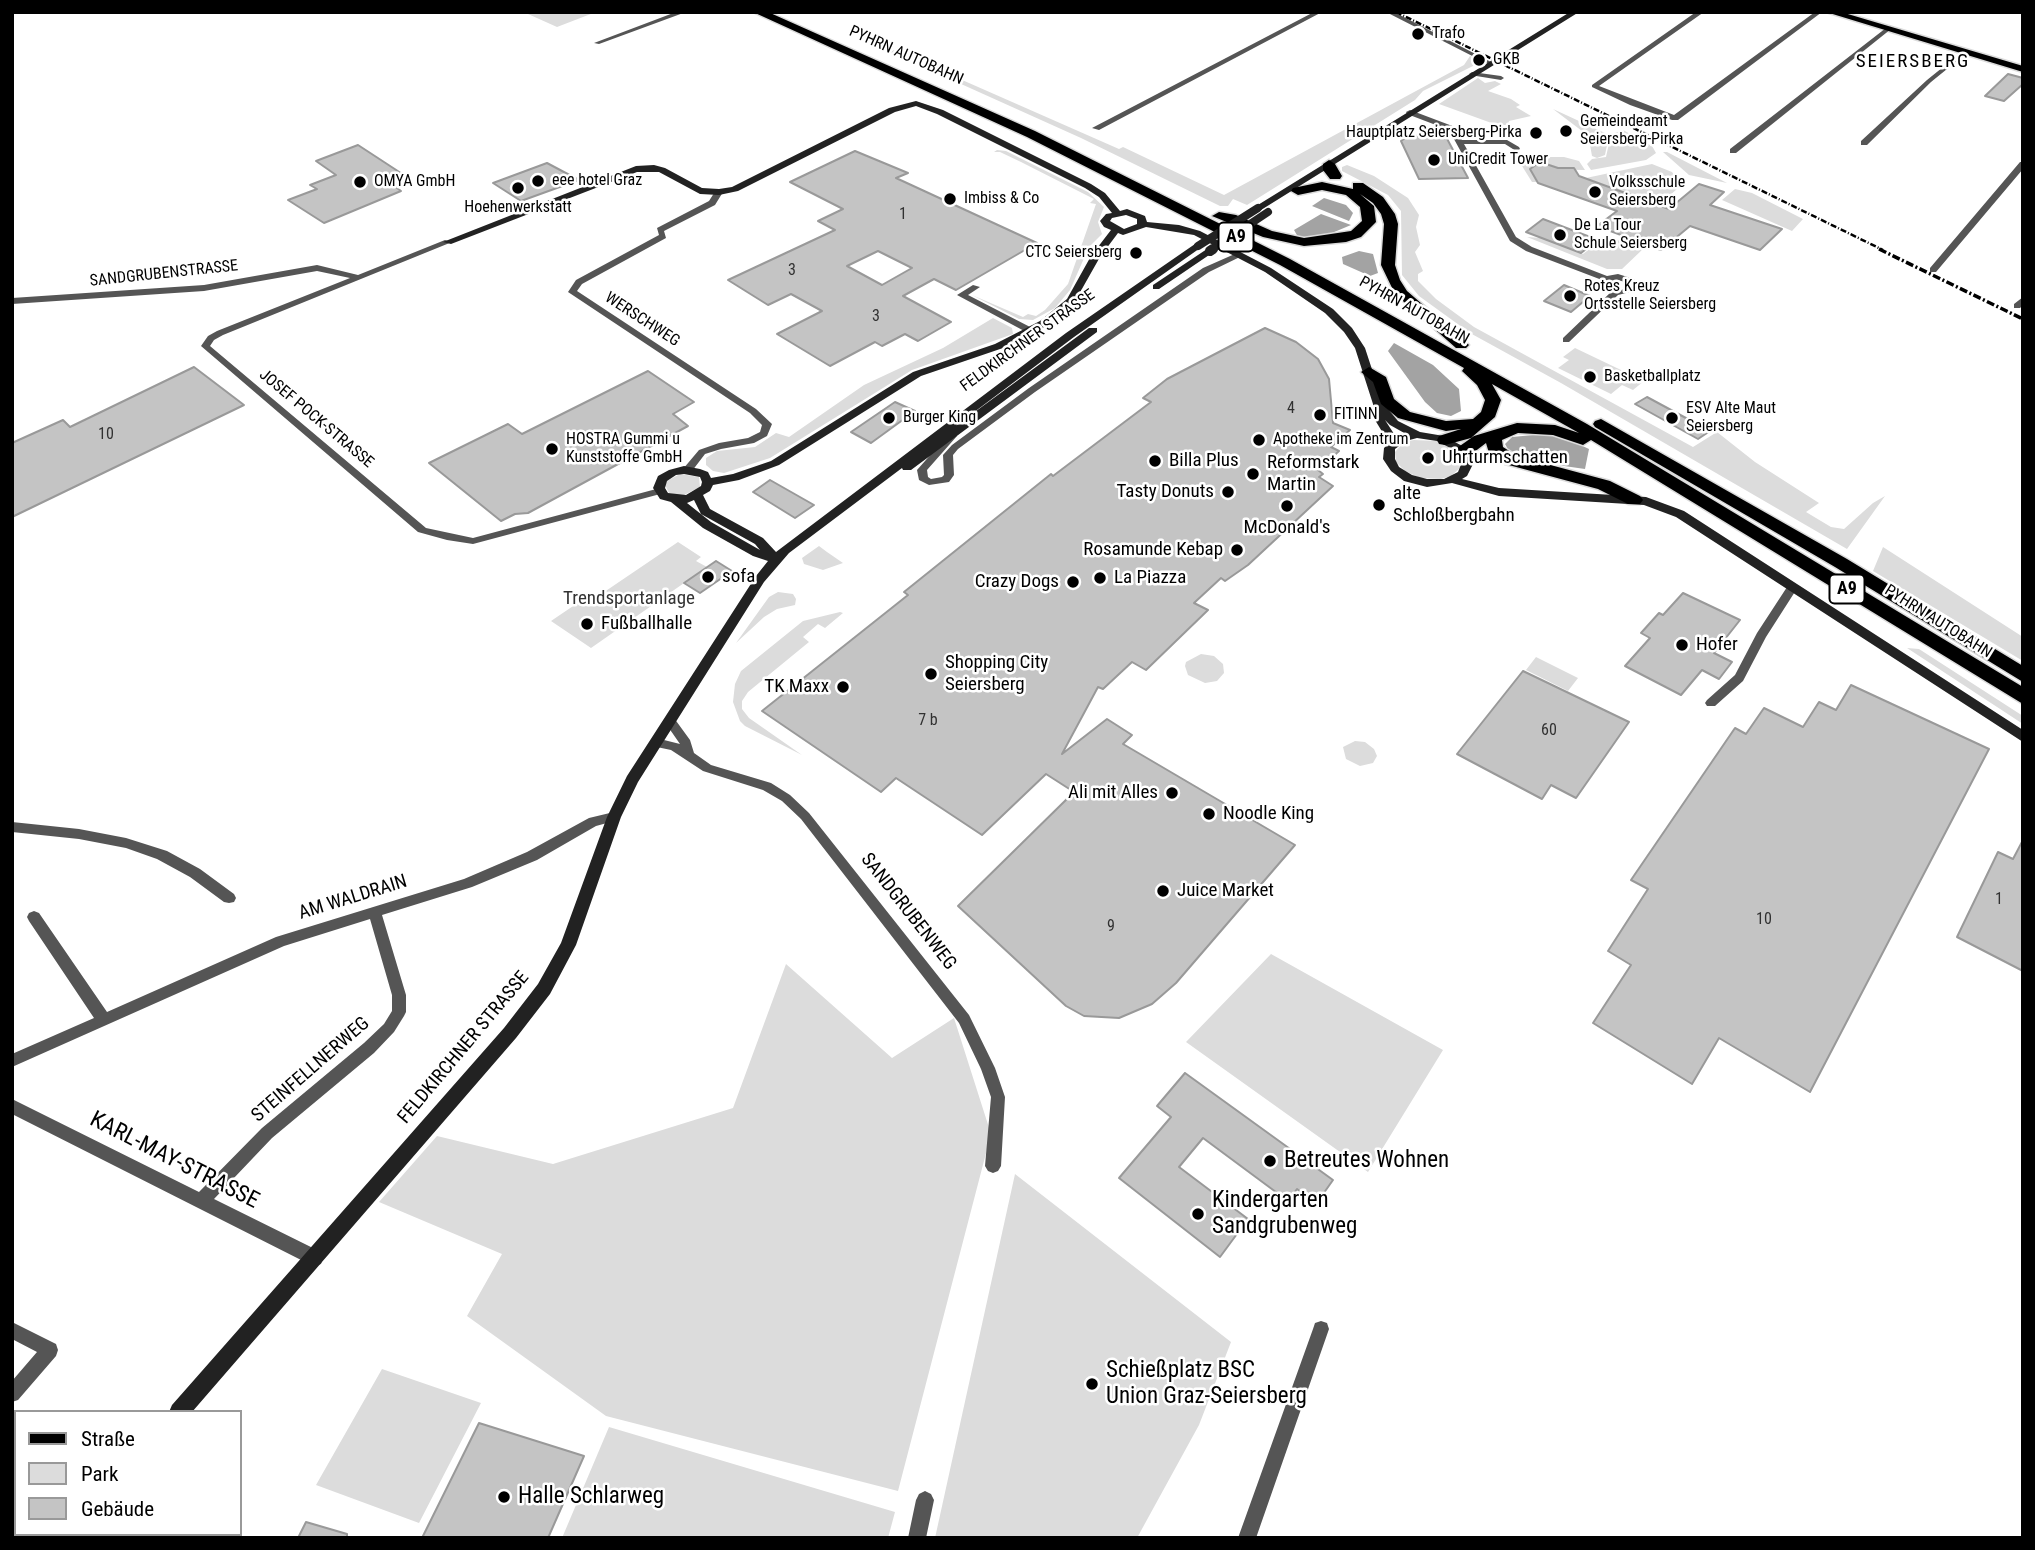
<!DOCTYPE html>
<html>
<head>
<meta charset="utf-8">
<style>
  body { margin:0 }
  #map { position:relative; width:2035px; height:1550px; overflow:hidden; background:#fff; font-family:"Roboto Condensed",sans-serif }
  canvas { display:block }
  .frame { position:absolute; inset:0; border:14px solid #000; pointer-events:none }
  .legend { position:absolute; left:14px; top:1410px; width:228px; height:126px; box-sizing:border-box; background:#fff; border:2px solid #999; margin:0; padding:9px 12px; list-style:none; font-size:21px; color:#000 }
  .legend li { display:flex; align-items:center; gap:14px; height:35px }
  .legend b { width:35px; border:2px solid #999 }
</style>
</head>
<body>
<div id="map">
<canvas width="2035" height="1550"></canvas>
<div class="frame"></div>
<ul class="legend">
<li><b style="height:9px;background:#000"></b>Straße</li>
<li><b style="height:19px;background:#dcdcdc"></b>Park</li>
<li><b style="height:19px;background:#c4c4c4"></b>Gebäude</li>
</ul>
</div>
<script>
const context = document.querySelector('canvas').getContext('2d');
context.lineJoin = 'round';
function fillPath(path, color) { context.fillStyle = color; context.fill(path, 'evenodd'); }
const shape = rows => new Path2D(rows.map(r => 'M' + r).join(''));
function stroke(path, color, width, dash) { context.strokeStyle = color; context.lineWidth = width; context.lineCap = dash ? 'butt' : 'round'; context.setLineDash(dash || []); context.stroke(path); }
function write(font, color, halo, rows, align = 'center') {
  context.font = font + ' "Roboto Condensed",sans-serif'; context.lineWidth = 5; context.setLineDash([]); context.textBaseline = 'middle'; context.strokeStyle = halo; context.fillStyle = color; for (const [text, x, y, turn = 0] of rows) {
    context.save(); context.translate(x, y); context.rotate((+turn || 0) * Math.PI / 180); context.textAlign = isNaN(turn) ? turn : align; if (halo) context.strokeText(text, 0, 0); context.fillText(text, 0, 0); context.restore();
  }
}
fillPath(shape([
  [532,12,596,12,557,27,528,14],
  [894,50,1119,149,1123,147,1224,195,1464,65,1470,56,1483,61,1423,91,1415,100,1247,205,1233,199,1228,206,1220,206,1081,138,890,52],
  [1478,78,1485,83,1495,81,1501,84,1488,91,1511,99,1520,105,1516,107,1531,116,1509,121,1508,124,1517,139,1513,139,1507,125,1497,125,1439,104],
  [1553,109,1605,133,1608,140,1605,155,1597,158,1592,156,1590,145,1582,131],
  [1623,130,1652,146,1656,153,1646,160,1591,170,1587,164,1592,159,1606,157,1610,139,1615,138,1611,137,1612,134],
  [997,150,1006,151,1088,192,1104,207,1098,222,1102,234,1089,247,1070,290,1055,308,1033,320,1019,319,972,295,1023,317,1028,314,1036,316,1045,310,1068,284,1096,204,1090,203,1094,199,1021,162,1000,152,994,152],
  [1512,150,1527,157,1564,157,1579,161,1585,170,1530,169,1537,182,1532,182],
  [1663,152,1667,152,1727,183,1689,175],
  [1652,164,1672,172,1679,182,1677,189,1652,211,1630,194,1586,178],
  [1347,165,1374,176,1408,198,1419,215,1416,227,1420,245,1415,252,1423,271,1418,274,1418,281,1436,299,1474,327,1693,447,1717,432,1755,462,1819,503,1806,512,1831,527,1844,529,1873,503,1885,496,1847,549,1561,383,1470,333,1419,296,1402,275,1401,211,1388,195,1342,171,1342,167],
  [1735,189,1752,193,1803,219,1792,231,1722,200],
  [1607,236,1643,249,1622,269,1607,269,1527,237,1541,238,1583,254],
  [993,318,1012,328,1013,334,912,370,770,458,724,473,713,471,706,465,706,458,717,451,755,447,776,433,789,437,864,385,943,348],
  [1575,348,1644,381,1633,390,1622,385,1611,394,1558,368,1569,360,1563,357],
  [1414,440,1437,441,1451,448,1459,457,1460,468,1451,476,1441,479,1420,478,1405,471,1396,462,1395,452,1404,442],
  [680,474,699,477,700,487,682,496,669,493,665,485,667,481],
  [678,542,701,557,696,561,707,567,591,648,551,621,582,600,588,603],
  [819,546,827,552,843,563,823,570,804,564,802,558],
  [1883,547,2023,637,2023,661,1873,571],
  [778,592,793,594,796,599,795,605,777,609,764,617,736,643,769,597],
  [840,612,843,613,825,628,818,624,803,637,809,642,748,692,742,701,742,709,749,718,802,755,745,726,740,721,733,702,735,684,741,671,803,621],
  [1907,648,1919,649,2023,716,2023,724],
  [1201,654,1214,656,1223,664,1224,673,1217,681,1205,683,1188,675,1185,666,1186,662],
  [1536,657,1578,678,1568,691,1526,670],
  [1355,741,1365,742,1374,749,1377,756,1373,763,1360,766,1346,759,1343,747],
  [1271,954,1443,1050,1368,1172,1186,1042],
  [786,964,892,1058,954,1018,991,1134,898,1491,606,1416,467,1316,502,1254,379,1202,437,1136,553,1164,733,1108],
  [1015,1174,1231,1342,1199,1425,1137,1538,935,1538],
  [382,1369,481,1403,419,1523,316,1485],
  [609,1427,895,1512,888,1538,562,1538]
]), '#dcdcdc');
fillPath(shape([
  [1324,198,1346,205,1353,213,1349,221,1312,206],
  [1321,214,1351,225,1320,238,1298,237,1294,230],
  [1359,251,1373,254,1378,273,1370,276,1343,264,1342,257],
  [1394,343,1433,365,1459,389,1461,411,1451,416,1437,413,1425,402,1388,351],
  [1544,434,1561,436,1589,449,1585,469,1543,463,1509,451,1505,444,1512,437]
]), '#a3a3a3');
const building = shape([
  [2008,74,2023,78,2023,84,2004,101,1985,96,2008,74],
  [1445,135,1468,178,1419,179,1401,141,1408,136,1445,135],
  [358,145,410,179,393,185,401,191,324,223,288,200,317,189,310,185,336,175,316,161,358,145],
  [855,151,908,173,896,178,1037,243,956,290,934,279,903,296,951,322,918,341,905,334,882,346,875,342,830,366,777,334,822,311,791,294,768,305,728,280,835,230,818,221,843,209,790,182,855,151],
  [878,251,912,268,882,285,847,266,878,251],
  [1540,162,1558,168,1574,168,1579,176,1669,209,1699,184,1724,192,1710,205,1782,229,1760,250,1690,226,1661,250,1597,226,1617,211,1538,183,1530,169,1540,162],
  [547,163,579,180,521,201,493,183,547,163],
  [1543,219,1598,240,1581,253,1526,232,1543,219],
  [1564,285,1590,296,1571,312,1544,301,1564,285],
  [1265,328,1296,342,1318,359,1329,379,1333,423,1350,430,1331,447,1339,451,1318,470,1323,474,1319,477,1333,486,1248,565,1225,581,1221,578,1194,603,1208,610,1146,670,1132,662,1103,689,1098,687,1062,754,1107,719,1132,735,1123,744,1295,845,1176,983,1152,1004,1119,1018,1084,1016,1066,1006,958,906,1074,792,1046,774,982,835,896,778,881,792,762,711,908,595,904,592,1051,474,1053,476,1151,402,1143,398,1167,379,1265,328],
  [194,367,244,405,12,517,12,443,63,420,70,427,194,367],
  [648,371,694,402,673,414,688,426,528,513,515,514,501,521,429,463,508,424,522,434,648,371],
  [1647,397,1710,431,1698,439,1635,404,1647,397],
  [895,402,915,411,871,443,851,432,895,402],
  [770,480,814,505,795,518,753,492,770,480],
  [716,561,732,571,700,593,684,583,716,561],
  [1683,593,1740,620,1714,653,1732,662,1719,679,1702,670,1681,695,1625,666,1650,638,1641,633,1659,613,1663,615,1683,593],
  [1523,671,1629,722,1576,798,1551,785,1542,799,1457,754,1523,671],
  [1851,685,1989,749,1810,1092,1719,1038,1692,1084,1593,1023,1631,965,1608,951,1648,889,1631,880,1735,728,1746,734,1764,708,1803,727,1819,702,1836,710,1851,685],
  [2023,840,2023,971,1957,937,1998,852,2013,859,2023,840],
  [1185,1073,1333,1180,1316,1204,1297,1189,1288,1201,1203,1138,1179,1167,1248,1219,1220,1257,1119,1178,1171,1117,1157,1106,1185,1073],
  [479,1423,584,1456,548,1538,422,1538,479,1423],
  [306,1522,347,1534,347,1538,298,1538,306,1522]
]);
fillPath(building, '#c4c4c4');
stroke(building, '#999', 2);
const primary = shape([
  [1826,12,1841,12,2023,66,2023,72,1826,12]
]);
const highway = shape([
  [753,12,768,12,1035,131,1290,259,1587,424,2023,687,2023,704,1591,440,1583,445,1553,435,1518,433,1502,440,1503,447,1517,456,1610,481,1640,496,1643,500,1640,504,1628,504,1598,489,1505,464,1489,453,1486,443,1469,456,1457,456,1455,452,1457,448,1474,436,1517,423,1555,425,1579,433,1492,384,1501,400,1495,417,1471,438,1445,445,1439,444,1437,440,1439,436,1461,429,1446,431,1398,418,1381,404,1373,382,1361,372,1369,367,1386,377,1394,399,1410,412,1446,421,1473,419,1481,412,1485,400,1477,385,1462,371,1464,368,1280,265,1027,137,753,12],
  [1329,160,1335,164,1342,176,1340,179,1330,179,1323,170,1323,164,1329,160],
  [1322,182,1353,189,1353,183,1363,183,1383,197,1395,214,1398,224,1395,265,1400,280,1407,291,1466,342,1469,345,1466,348,1456,348,1395,294,1381,265,1384,224,1381,214,1373,203,1360,194,1374,206,1376,222,1361,237,1346,242,1304,246,1263,237,1212,216,1219,212,1236,215,1272,231,1304,238,1351,231,1362,221,1360,207,1346,195,1322,190,1298,195,1291,191,1293,188,1322,182],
  [1601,419,1847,559,2023,666,2023,682,1835,567,1595,427,1593,424,1595,421,1601,419]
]);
stroke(primary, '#dbdbdb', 3);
stroke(highway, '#dbdbdb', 3);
fillPath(shape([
  [676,12,686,12,599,44,594,43,676,12],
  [1314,12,1322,12,1099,130,1092,128,1314,12],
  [1386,12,1394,12,1493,63,1488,64,1386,12],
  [1696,12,1704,12,1599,86,1674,115,1815,12,1822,12,1678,120,1672,120,1630,105,1592,87,1592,85,1696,12],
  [1886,28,1891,29,1736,153,1730,153,1730,149,1886,28],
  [1963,51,1968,52,1931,82,1867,145,1861,145,1861,141,1927,80,1963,51],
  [1472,72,1501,76,1504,78,1501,80,1470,75,1469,74,1472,72],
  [1410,110,1455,127,1462,140,1507,140,1519,147,1520,149,1516,151,1505,144,1464,144,1516,237,1532,247,1607,276,1618,274,1634,279,1639,288,1638,290,1618,295,1569,342,1563,342,1563,338,1611,292,1602,288,1602,280,1526,251,1510,241,1449,130,1407,114,1406,112,1410,110],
  [1618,280,1628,283,1630,287,1621,290,1609,285,1610,281,1618,280],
  [2020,162,2023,162,2023,169,1936,272,1930,272,1930,268,2020,162],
  [716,190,723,192,715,205,664,231,666,238,582,284,577,291,756,409,772,424,767,436,754,443,721,449,705,454,692,471,688,472,683,469,699,450,719,443,748,438,760,432,762,425,750,413,568,292,576,280,659,235,657,228,709,201,716,190],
  [445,240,452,242,223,335,214,340,210,346,426,528,473,538,660,488,665,491,664,493,473,544,447,540,418,532,201,346,208,336,217,331,350,278,317,271,204,291,12,304,12,298,204,285,317,265,358,275,445,240],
  [1237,253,1244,255,1209,272,1035,392,958,449,953,455,954,475,949,482,929,485,919,480,917,470,949,434,952,433,957,436,927,470,928,477,931,479,942,477,944,475,943,455,952,445,1029,388,1203,268,1237,253],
  [973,285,980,287,968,295,1034,329,1034,333,1028,333,957,295,973,285],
  [2023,297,2023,305,2020,308,2014,308,2014,304,2023,297],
  [1793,583,1798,587,1766,637,1743,681,1715,706,1707,706,1705,703,1707,700,1735,675,1757,633,1789,584,1793,583],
  [670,717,674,718,690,740,694,753,711,765,771,783,790,795,809,813,969,1015,995,1068,1005,1097,1001,1166,998,1171,993,1173,988,1171,985,1166,991,1097,981,1069,959,1023,801,819,782,801,763,790,703,771,671,750,652,746,650,743,656,738,680,744,664,721,670,717],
  [614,812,618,814,620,817,618,820,596,826,537,860,472,887,382,915,406,995,406,1012,404,1016,394,1032,374,1053,272,1138,214,1199,321,1252,323,1258,321,1264,315,1266,309,1264,12,1114,12,1099,199,1192,262,1128,364,1043,384,1024,392,1011,392,995,370,919,284,946,12,1067,12,1054,94,1018,29,921,27,917,29,913,34,911,39,913,107,1012,276,937,464,879,527,852,589,818,614,812],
  [12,822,79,829,126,838,167,851,200,869,234,894,236,898,234,902,229,903,224,902,190,877,157,859,126,848,79,839,12,832,12,822],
  [1321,1321,1327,1323,1329,1329,1256,1538,1238,1538,1313,1329,1315,1323,1321,1321],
  [12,1322,56,1344,58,1350,56,1356,18,1400,12,1402,12,1381,37,1352,12,1339,12,1322],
  [12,1461,16,1463,16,1481,12,1479,12,1461],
  [925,1491,931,1494,934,1500,926,1538,908,1538,916,1500,919,1494,925,1491]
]), '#555');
fillPath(shape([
  [1570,12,1579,12,1261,210,1253,208,1570,12],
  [916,101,943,110,1091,184,1105,193,1120,211,1127,209,1145,216,1147,222,1179,225,1200,231,1271,268,1333,309,1352,328,1365,348,1383,403,1398,421,1420,432,1444,436,1464,447,1474,462,1467,476,1462,479,1499,488,1646,497,1684,511,2023,730,2023,742,1676,517,1644,505,1499,496,1452,483,1427,487,1404,481,1391,471,1383,459,1384,448,1389,443,1375,420,1373,404,1355,348,1344,332,1325,313,1265,272,1194,235,1146,227,1123,235,1118,233,1100,257,1074,303,1048,325,1003,348,921,376,779,465,739,480,713,485,710,491,703,495,710,509,763,538,776,552,1066,333,1195,244,1203,246,1074,337,953,428,1089,328,1097,328,1097,332,911,470,903,470,902,468,789,553,764,582,638,782,621,817,576,945,550,994,516,1038,192,1412,169,1412,172,1405,504,1028,538,984,561,943,607,817,627,776,756,576,768,561,753,556,703,528,671,502,660,499,653,488,658,476,669,470,684,466,700,469,708,472,711,478,733,474,771,461,913,372,995,344,1040,321,1067,299,1091,256,1111,230,1104,227,1100,221,1106,214,1112,213,1099,197,1085,188,937,114,916,106,895,112,738,191,719,195,700,194,659,172,637,172,451,244,443,242,636,166,654,165,665,168,702,188,719,189,732,187,889,108,916,101],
  [1126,215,1137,219,1137,224,1124,229,1110,221,1112,218,1126,215],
  [1385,420,1390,425,1406,434,1396,437,1385,420],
  [1417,438,1437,441,1456,451,1462,462,1458,472,1444,479,1427,479,1412,475,1399,467,1395,459,1395,449,1406,441,1417,438],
  [684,474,700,477,702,482,701,486,686,495,668,493,665,488,667,481,676,475,684,474],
  [694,500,701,514,755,544,760,550,711,522,687,503,694,500],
  [1207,249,1215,251,1159,289,1153,289,1153,285,1207,249],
  [60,1534,82,1534,81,1538,59,1538,60,1534]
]), '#222');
fillPath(primary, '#000');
fillPath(highway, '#000');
stroke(shape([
  [1396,12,1883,250]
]), '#000', 2.5, [6, 2, 1, 2]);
stroke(shape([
  [1879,249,2023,319]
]), '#000', 3.5, [8, 2.5, 2, 2.5]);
stroke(shape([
  [1198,246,1258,208],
  [1211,250,1268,212]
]), '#222', 8);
stroke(shape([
  [1210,251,1213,249]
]), '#222', 10);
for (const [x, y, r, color] of [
  [1418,34,7,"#000"],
  [1479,60,7,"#000"],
  [1566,131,7,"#000"],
  [1536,133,7,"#000"],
  [1434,160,7,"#000"],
  [538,181,7,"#000"],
  [360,182,7,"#000"],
  [518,188,7,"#000"],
  [1595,192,7,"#000"],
  [950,199,7,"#000"],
  [1560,235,7,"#000"],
  [1136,253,7,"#000"],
  [1570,296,7,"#000"],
  [1590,377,7,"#000"],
  [1320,415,7,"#000"],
  [889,418,7,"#000"],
  [1672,418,7,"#000"],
  [1259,440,7,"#000"],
  [552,449,7,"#000"],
  [1428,458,7,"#000"],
  [1155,461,7,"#000"],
  [1253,474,7,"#000"],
  [1228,492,7,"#000"],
  [1379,505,7,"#000"],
  [1287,506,7,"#000"],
  [1237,550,7,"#000"],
  [708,577,7,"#000"],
  [1100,578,7,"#000"],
  [1073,582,7,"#000"],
  [587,624,7,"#000"],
  [1682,645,7,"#000"],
  [931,674,7,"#000"],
  [843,687,7,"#000"],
  [1172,793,7,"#000"],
  [1209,814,7,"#000"],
  [1163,891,7,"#000"],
  [1270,1161,7,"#000"],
  [1198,1214,7,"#000"],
  [1092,1384,7,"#000"],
  [504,1497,7,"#000"]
]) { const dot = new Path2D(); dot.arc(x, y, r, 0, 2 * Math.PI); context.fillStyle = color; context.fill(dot); stroke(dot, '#fff', 2.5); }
write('16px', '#000', '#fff', [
  ["Trafo",1432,34],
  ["GKB",1493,60],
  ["Gemeindeamt",1580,122],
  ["Seiersberg-Pirka",1580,140],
  ["Hauptplatz Seiersberg-Pirka",1522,133,"right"],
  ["UniCredit Tower",1448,160],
  ["eee hotel Graz",552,181],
  ["OMYA GmbH",374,182],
  ["Volksschule",1609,183],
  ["Seiersberg",1609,201],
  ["Imbiss & Co",964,199],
  ["Hoehenwerkstatt",518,208,"center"],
  ["De La Tour",1574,226],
  ["Schule Seiersberg",1574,244],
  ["CTC Seiersberg",1122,253,"right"],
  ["Rotes Kreuz",1584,287],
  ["Ortsstelle Seiersberg",1584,305],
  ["Basketballplatz",1604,377],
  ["ESV Alte Maut",1686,409],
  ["Seiersberg",1686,427],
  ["FITINN",1334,415],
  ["Burger King",903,418],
  ["HOSTRA Gummi u",566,440],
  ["Kunststoffe GmbH",566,458],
  ["Apotheke im Zentrum",1273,440]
], 'left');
write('16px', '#000', '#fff', [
  ["PYHRN AUTOBAHN",906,56,24],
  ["SANDGRUBENSTRASSE",164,274,-6],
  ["PYHRN AUTOBAHN",1414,311,29],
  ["WERSCHWEG",642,320,33],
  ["FELDKIRCHNER STRASSE",1028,341,-36],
  ["JOSEF POCK-STRASSE",316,419,40],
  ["PYHRN AUTOBAHN",1938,622,32]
]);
write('16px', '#313131', null, [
  ["1",903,215],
  ["3",792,271],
  ["3",876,317],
  ["4",1291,409],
  ["10",106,435],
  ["7 b",928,721],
  ["60",1549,731],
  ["1",1999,900],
  ["10",1764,920],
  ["9",1111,927]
]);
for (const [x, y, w] of [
  [1236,237,35],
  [1847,589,35]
]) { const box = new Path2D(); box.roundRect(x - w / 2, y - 14.5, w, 29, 5); context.fillStyle = '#fff'; context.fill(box); stroke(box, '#000', 2); }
write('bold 18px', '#000', null, [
  ["A9",1236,237],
  ["A9",1847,589]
]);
context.letterSpacing = '2px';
write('19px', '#000', '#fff', [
  ["SEIERSBERG",1913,62]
]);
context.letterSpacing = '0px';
write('19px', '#000', '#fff', [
  ["Uhrturmschatten",1442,458],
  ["Billa Plus",1169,461],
  ["Reformstark",1267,463],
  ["Martin",1267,485],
  ["Tasty Donuts",1214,492,"right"],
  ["alte",1393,494],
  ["Schloßbergbahn",1393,516],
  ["McDonald's",1287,528,"center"],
  ["Rosamunde Kebap",1223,550,"right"],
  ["sofa",722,577],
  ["La Piazza",1114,578],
  ["Crazy Dogs",1059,582,"right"],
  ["Fußballhalle",601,624],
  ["Hofer",1696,645],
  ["Shopping City",945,663],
  ["Seiersberg",945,685],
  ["TK Maxx",829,687,"right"],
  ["Ali mit Alles",1158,793,"right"],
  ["Noodle King",1223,814],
  ["Juice Market",1177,891]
], 'left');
write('19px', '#333', '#fff', [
  ["Trendsportanlage",629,599]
]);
write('19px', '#000', '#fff', [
  ["AM WALDRAIN",353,898,-17],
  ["SANDGRUBENWEG",908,912,52],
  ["FELDKIRCHNER STRASSE",464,1048,-50],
  ["STEINFELLNERWEG",311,1070,-41]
]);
write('23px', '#000', '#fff', [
  ["KARL-MAY-STRASSE",174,1161,27]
]);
write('23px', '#000', '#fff', [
  ["Betreutes Wohnen",1284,1161],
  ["Kindergarten",1212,1201],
  ["Sandgrubenweg",1212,1227],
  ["Schießplatz BSC",1106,1371],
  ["Union Graz-Seiersberg",1106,1397],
  ["Halle Schlarweg",518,1497]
], 'left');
</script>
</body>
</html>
